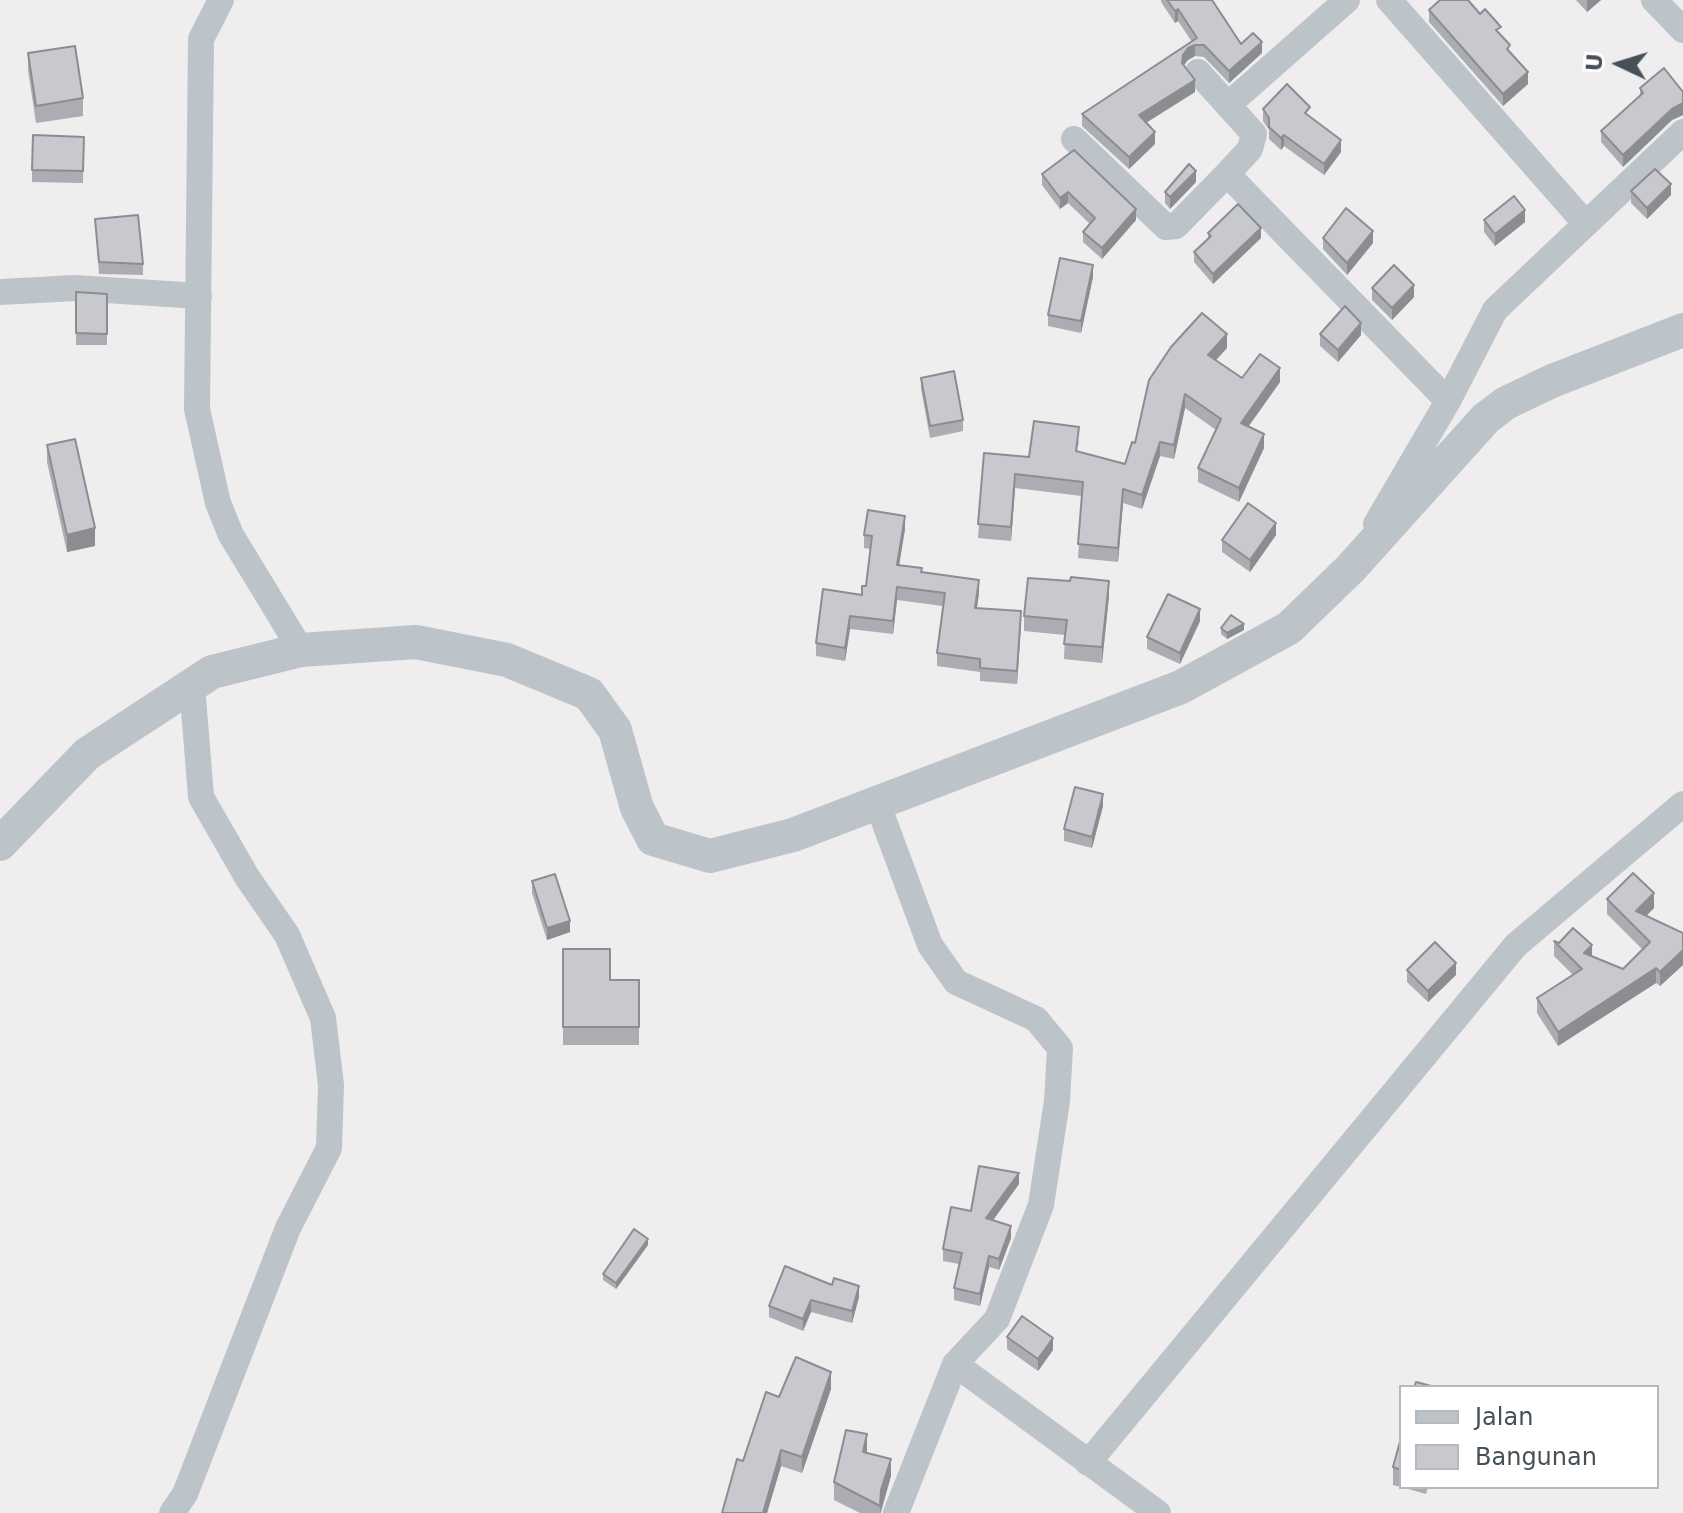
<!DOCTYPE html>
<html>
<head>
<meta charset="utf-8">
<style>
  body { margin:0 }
  #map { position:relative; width:1683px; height:1513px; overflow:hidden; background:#efeded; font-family:"DejaVu Sans",sans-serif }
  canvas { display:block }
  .legend { position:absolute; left:1399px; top:1385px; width:260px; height:104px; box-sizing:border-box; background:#fff; border:2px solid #b5b9bc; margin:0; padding:10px 14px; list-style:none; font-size:24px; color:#475057 }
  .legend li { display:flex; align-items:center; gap:16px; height:40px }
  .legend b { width:40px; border:2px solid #b5b9bc }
  .north { position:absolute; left:1579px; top:24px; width:80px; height:80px; -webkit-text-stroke:6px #fff; paint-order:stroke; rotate:274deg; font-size:22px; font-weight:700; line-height:32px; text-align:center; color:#475057 }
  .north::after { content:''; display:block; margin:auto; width:28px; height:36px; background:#475057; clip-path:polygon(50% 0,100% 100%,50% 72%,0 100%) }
</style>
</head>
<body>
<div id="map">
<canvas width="1683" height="1513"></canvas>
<ul class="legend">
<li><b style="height:10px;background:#bcc4ca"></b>Jalan</li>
<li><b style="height:22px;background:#c7c9cf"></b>Bangunan</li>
</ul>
<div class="north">U</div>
</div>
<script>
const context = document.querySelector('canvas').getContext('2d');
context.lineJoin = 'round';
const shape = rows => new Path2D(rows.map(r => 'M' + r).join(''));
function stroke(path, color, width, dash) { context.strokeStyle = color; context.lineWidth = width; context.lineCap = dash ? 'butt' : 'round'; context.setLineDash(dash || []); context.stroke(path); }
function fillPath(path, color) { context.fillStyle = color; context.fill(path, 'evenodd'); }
stroke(shape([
  [221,0,201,39,197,409,218,503,231,535,301,650],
  [1389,0,1586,224],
  [1654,0,1683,30],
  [1198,72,1254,134,1250,149,1227,174,1448,401],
  [1229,104,1347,0],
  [1074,139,1166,227,1176,226,1227,174],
  [0,292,75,288,199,296],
  [1376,524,1448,401,1495,310,1683,132],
  [878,805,930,945,956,982,1036,1019,1060,1048,1057,1101,1041,1205,997,1319,955,1364,1158,1513],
  [1088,1463,1516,945,1683,804],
  [172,1513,185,1494,288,1228,329,1148,331,1085,323,1018,287,935,247,877,201,797,192,685],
  [896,1513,955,1364]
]), '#bcc4ca', 26);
stroke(shape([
  [0,844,87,754,212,672,301,650,416,642,507,660,589,694,615,730,637,808,653,839,710,856,793,835,1181,687,1289,628,1350,569,1486,418,1506,403,1552,381,1683,330]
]), '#bcc4ca', 34);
fillPath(shape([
  [1161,0,1212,0,1241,44,1262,53,1229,83,1204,57,1195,56,1188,60,1184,65,1195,92,1146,123,1155,144,1129,169,1082,126,1082,114,1192,42,1178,21,1175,23,1161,2],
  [1576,0,1601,0,1587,12],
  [1429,10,1501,35,1528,84,1503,106,1429,22],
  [28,53,83,98,83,116,36,123,28,70],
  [1640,88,1683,92,1683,115,1672,120,1623,167,1601,142,1601,131,1640,96],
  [1263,109,1310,117,1341,152,1324,175,1284,146,1281,150,1269,139,1269,130,1263,121],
  [84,137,83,183,32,182,32,170],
  [1042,174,1136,220,1102,259,1083,242,1083,232,1090,224,1068,203,1060,209,1042,185],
  [1196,182,1170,209,1165,203,1165,192],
  [1631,191,1671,195,1647,219,1631,203],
  [95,219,143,264,143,275,99,274],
  [1484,220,1525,222,1495,246,1484,232],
  [1208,233,1261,238,1213,284,1194,262,1194,252,1208,239],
  [1323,238,1373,243,1347,275,1323,249],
  [1093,277,1081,333,1048,326,1048,315],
  [1372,288,1414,297,1392,320,1372,300],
  [76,292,107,294,107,345,76,345],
  [1320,334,1361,335,1338,362,1320,346],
  [1227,348,1216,360,1242,378,1280,382,1248,427,1264,448,1239,502,1198,482,1198,468,1216,430,1185,408,1174,459,1160,456,1142,509,1123,503,1118,562,1078,558,1082,496,1015,488,1011,541,978,538,984,453,1029,457,1079,441,1077,451,1125,464,1135,443],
  [921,378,963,420,963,431,930,438,921,389],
  [47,445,95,546,67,552,47,462],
  [905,529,899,565,922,572,979,593,977,608,1021,624,1017,684,980,681,980,672,937,666,937,653,943,606,897,600,893,634,850,629,845,661,816,656,816,643,862,595,866,586,870,549,864,548,864,535],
  [1276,535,1250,572,1222,552,1222,540],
  [1109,596,1102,663,1064,659,1065,635,1024,631,1024,616],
  [1200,621,1180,664,1147,649,1147,637],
  [1221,628,1244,630,1227,639,1221,634],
  [1103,806,1092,848,1064,841,1064,829],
  [532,881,570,932,547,940,532,893],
  [1607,899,1654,908,1646,916,1683,933,1683,965,1660,986,1656,983,1558,1046,1537,1013,1537,998,1573,975,1554,956,1554,941,1623,969,1643,950,1607,914],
  [563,949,610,980,639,980,639,1045,563,1045],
  [1407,970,1456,975,1428,1002,1407,982],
  [1019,1184,993,1220,1011,1238,999,1270,989,1267,980,1306,954,1300,954,1288,959,1264,943,1261,943,1249,971,1211],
  [648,1245,616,1289,603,1280,603,1274],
  [785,1266,859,1297,852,1323,811,1312,803,1331,769,1317,769,1306],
  [1007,1337,1053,1350,1038,1371,1007,1349],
  [831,1389,802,1473,781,1466,767,1513,722,1513,743,1461,779,1397],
  [1401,1438,1401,1487,1393,1485,1393,1467],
  [867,1453,891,1476,881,1513,860,1513,834,1500,834,1482],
  [1401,1487,1428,1487,1426,1494]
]), '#abadb2');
fillPath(shape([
  [1587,0,1601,0,1587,12],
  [1178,9,1178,21,1175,23,1175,11],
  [1262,42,1262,53,1229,83,1229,71],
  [1195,45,1195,56,1188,60,1183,66,1182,75,1183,55,1188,48],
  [1528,72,1528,84,1503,106,1503,94],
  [1195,80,1195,92,1139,127,1139,115],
  [1683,103,1683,115,1672,120,1623,167,1623,155,1672,109],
  [1155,132,1155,144,1129,169,1129,157],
  [1284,135,1284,146,1281,150,1281,138],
  [1341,140,1341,152,1324,175,1324,164],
  [1196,171,1196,182,1170,209,1170,197],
  [1671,184,1671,195,1647,219,1647,208],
  [1068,192,1068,203,1060,209,1060,198],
  [1136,209,1136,220,1102,259,1102,248],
  [1525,210,1525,222,1495,246,1495,234],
  [1261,228,1261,238,1213,284,1213,274],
  [1373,231,1373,243,1347,275,1347,263],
  [1093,265,1093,277,1081,333,1081,321],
  [1414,285,1414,297,1392,320,1392,308],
  [1361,323,1361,335,1338,362,1338,350],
  [1227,334,1227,348,1208,369,1208,355],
  [1280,368,1280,382,1241,437,1241,423],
  [1185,394,1185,408,1174,459,1174,445],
  [1264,434,1264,448,1239,502,1239,488],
  [1160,442,1160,456,1142,509,1142,495],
  [1015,474,1015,488,1011,541,1011,527],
  [1123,489,1123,503,1118,562,1118,548],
  [905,516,905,529,897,578,897,565],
  [1276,523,1276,535,1250,572,1250,560],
  [95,528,95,546,67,552,67,535],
  [979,580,979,593,975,621,975,608],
  [1109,581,1109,596,1102,663,1102,647],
  [897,587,897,600,893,634,893,621],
  [1200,609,1200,621,1180,664,1180,653],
  [1021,611,1021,624,1017,684,1017,671],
  [850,616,850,629,845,661,845,648],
  [1244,624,1244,630,1227,639,1227,633],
  [1103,794,1103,806,1092,848,1092,837],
  [1654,893,1654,908,1636,926,1636,911],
  [570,921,570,932,547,940,547,928],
  [1592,945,1592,959,1584,953],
  [1683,950,1683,965,1660,986,1660,972],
  [1456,963,1456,975,1428,1002,1428,991],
  [1656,968,1656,983,1558,1046,1558,1032],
  [1019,1173,1019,1184,986,1230,986,1218],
  [1011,1226,1011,1238,999,1270,999,1259],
  [648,1239,648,1245,616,1289,616,1283],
  [989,1256,989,1267,980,1306,980,1294],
  [859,1286,859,1297,852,1323,852,1311],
  [811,1300,811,1312,803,1331,803,1319],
  [1053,1338,1053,1350,1038,1371,1038,1359],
  [831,1372,831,1389,802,1473,802,1457],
  [867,1434,867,1452,863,1470,863,1452],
  [781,1450,781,1466,767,1513,763,1513],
  [891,1459,891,1476,880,1513,881,1490]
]), '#8b8d91');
const building = shape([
  [1167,0,1212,0,1241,44,1253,33,1262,42,1229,71,1204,45,1195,45,1188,48,1183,55,1182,63,1195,80,1139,115,1155,132,1129,157,1082,114,1197,38,1178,9,1175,11,1167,0],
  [1440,0,1468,0,1480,14,1485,9,1501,27,1496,30,1510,45,1507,49,1528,72,1503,94,1429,10,1440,0],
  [75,46,83,98,36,106,28,53,75,46],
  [1664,68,1683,92,1683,103,1672,109,1623,155,1601,131,1643,93,1640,88,1664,68],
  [1287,84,1310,107,1305,113,1341,140,1324,164,1284,135,1281,138,1269,127,1269,118,1263,109,1287,84],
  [33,135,84,137,83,171,32,170,33,135],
  [1074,150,1136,209,1102,248,1083,232,1095,218,1068,192,1060,198,1042,174,1074,150],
  [1189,164,1196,171,1170,197,1165,192,1189,164],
  [1655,169,1671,184,1647,208,1631,191,1655,169],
  [1514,196,1525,210,1495,234,1484,220,1514,196],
  [1238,204,1261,228,1213,274,1194,252,1211,236,1208,233,1238,204],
  [1346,208,1373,231,1347,263,1323,238,1346,208],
  [138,215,143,264,99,262,95,219,138,215],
  [1060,258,1093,265,1081,321,1048,315,1060,258],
  [1394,265,1414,285,1392,308,1372,288,1394,265],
  [76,292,107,294,107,334,76,333,76,292],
  [1345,306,1361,323,1338,350,1320,334,1345,306],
  [1202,313,1227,334,1208,355,1242,378,1260,354,1280,368,1241,423,1264,434,1239,488,1198,468,1221,419,1185,394,1174,445,1160,442,1142,495,1123,489,1118,548,1078,544,1083,482,1015,474,1011,527,978,524,984,453,1029,457,1034,421,1079,427,1076,451,1125,464,1132,442,1135,443,1149,380,1171,347,1202,313],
  [954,371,963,420,930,426,921,378,954,371],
  [75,439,95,528,67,535,47,445,75,439],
  [1248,503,1276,523,1250,560,1222,540,1248,503],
  [868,510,905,516,897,565,922,568,921,572,979,580,975,608,1021,611,1017,671,980,668,980,659,937,653,945,593,897,587,893,621,850,616,845,648,816,643,823,589,862,595,862,586,866,586,872,536,864,535,868,510],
  [1071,577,1109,581,1102,647,1064,644,1067,620,1024,616,1028,578,1070,581,1071,577],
  [1168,594,1200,609,1180,653,1147,637,1168,594],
  [1231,615,1244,624,1227,633,1221,628,1231,615],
  [1075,787,1103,794,1092,837,1064,829,1075,787],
  [1633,873,1654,893,1636,911,1683,933,1683,950,1660,972,1656,968,1558,1032,1537,998,1582,969,1554,941,1559,943,1573,928,1592,945,1584,953,1623,969,1650,942,1607,899,1633,873],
  [555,874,570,921,547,928,532,881,555,874],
  [1435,942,1456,963,1428,991,1407,970,1435,942],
  [563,949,610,949,610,980,639,980,639,1027,563,1027,563,949],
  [979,1166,1019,1173,986,1218,1011,1226,999,1259,989,1256,980,1294,954,1288,962,1253,943,1249,951,1207,971,1211,979,1166],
  [634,1229,648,1239,616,1283,603,1274,634,1229],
  [785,1266,832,1285,834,1278,859,1286,852,1311,811,1300,803,1319,769,1306,785,1266],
  [1022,1316,1053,1338,1038,1359,1007,1337,1022,1316],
  [796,1357,831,1372,802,1457,781,1450,763,1513,722,1513,737,1459,743,1461,766,1392,779,1397,796,1357],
  [1416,1382,1435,1387,1414,1387,1416,1382],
  [846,1430,867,1434,863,1452,891,1459,881,1490,880,1506,834,1482,846,1430],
  [1401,1438,1401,1470,1393,1467,1401,1438]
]);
fillPath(building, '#c7c9cf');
stroke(building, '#8b8d91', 2);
</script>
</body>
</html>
